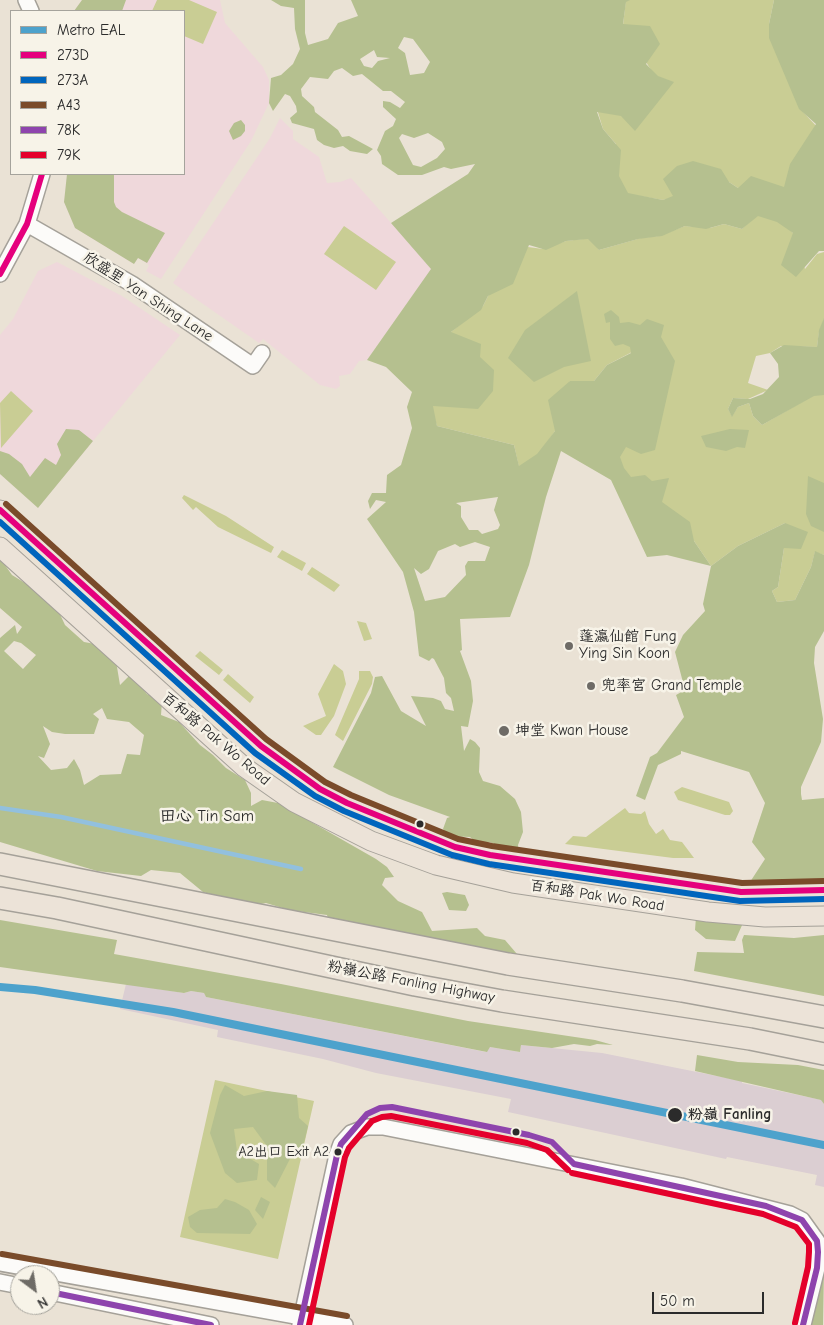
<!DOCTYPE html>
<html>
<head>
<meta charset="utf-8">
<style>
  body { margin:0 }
  #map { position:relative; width:824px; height:1325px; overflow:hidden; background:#eae2d5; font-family:"Comic Neue",sans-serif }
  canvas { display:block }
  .legend { position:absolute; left:10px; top:10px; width:175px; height:165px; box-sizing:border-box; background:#f7f3e8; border:1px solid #a5a39c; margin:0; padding:6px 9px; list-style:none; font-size:15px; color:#2b2b2b }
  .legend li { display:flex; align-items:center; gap:10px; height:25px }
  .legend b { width:25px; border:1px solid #a5a39c }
  .north { position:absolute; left:10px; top:1265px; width:50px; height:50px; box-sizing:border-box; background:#f7f3e8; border:1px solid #a5a39c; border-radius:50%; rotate:149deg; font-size:14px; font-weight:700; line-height:20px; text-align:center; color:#2b2b2b }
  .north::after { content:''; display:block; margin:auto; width:18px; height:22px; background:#6e6b66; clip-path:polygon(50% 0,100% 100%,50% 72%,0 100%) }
  .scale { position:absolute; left:652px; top:1292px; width:112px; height:22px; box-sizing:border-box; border:2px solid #2b2b2b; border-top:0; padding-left:6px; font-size:15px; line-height:18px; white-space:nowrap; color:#2b2b2b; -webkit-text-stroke:4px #f7f3e8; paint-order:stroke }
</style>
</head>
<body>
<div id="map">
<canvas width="824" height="1325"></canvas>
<ul class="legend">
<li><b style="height:6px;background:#4da2cc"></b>Metro EAL</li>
<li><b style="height:6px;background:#e5007d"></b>273D</li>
<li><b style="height:6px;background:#0065bd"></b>273A</li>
<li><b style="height:6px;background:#7a4b2a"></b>A43</li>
<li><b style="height:6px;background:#8e44ad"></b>78K</li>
<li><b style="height:6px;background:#e4002b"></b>79K</li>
</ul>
<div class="north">N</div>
<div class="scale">50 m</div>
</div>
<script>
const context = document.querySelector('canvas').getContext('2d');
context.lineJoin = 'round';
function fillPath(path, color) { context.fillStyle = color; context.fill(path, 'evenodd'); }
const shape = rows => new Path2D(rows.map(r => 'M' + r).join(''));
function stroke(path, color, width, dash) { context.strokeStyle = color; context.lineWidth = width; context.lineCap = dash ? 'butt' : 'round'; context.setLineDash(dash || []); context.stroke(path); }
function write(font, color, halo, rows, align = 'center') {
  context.font = font + ' "Comic Neue","LXGW WenKai TC",sans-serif'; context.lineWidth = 5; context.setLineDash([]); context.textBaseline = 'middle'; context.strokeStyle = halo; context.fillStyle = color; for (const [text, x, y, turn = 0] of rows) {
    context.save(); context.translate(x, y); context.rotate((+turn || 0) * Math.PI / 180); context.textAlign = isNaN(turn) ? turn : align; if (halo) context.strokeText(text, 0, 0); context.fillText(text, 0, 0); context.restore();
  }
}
fillPath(shape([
  [220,0,225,23,263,67,269,80,269,103,251,141,161,279,146,271,149,265,138,258,134,264,75,228,64,202,67,174,184,174,184,11,74,11,82,0],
  [280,118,293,131,293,139,319,157,327,183,340,182,351,178,432,269,367,360,359,361,350,374,339,376,340,386,336,389,320,385,263,339,259,343,173,283,270,138],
  [57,262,122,296,180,335,38,508,0,474,0,335,13,319,38,271]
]), '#efd8db');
fillPath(shape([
  [126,984,184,993,191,991,204,993,206,997,486,1052,490,1047,520,1052,521,1045,602,1053,742,1081,742,1083,822,1100,824,1104,824,1187,815,1185,817,1175,727,1157,726,1159,508,1112,511,1099,376,1073,323,1059,217,1037,218,1030,120,1009]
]), '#dbced2');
fillPath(shape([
  [157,0,189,0,217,12,203,44,184,36,184,11,152,11],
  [626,0,774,0,769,24,803,112,819,129,785,187,738,188,729,182,663,200,628,194,594,207,616,144,603,129,597,109,656,78,623,25],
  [759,213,781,221,795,235,805,269,817,254,824,252,824,319,819,332,817,347,781,346,770,353,756,356,748,383,768,390,748,399,733,398,728,409,732,416,738,407,749,403,753,416,762,425,814,395,824,394,824,555,815,552,811,567,795,600,777,602,772,591,778,587,784,548,785,523,738,546,711,566,694,541,608,473,661,337,607,365,594,381,570,381,555,431,538,456,519,467,514,445,437,426,430,404,451,332,483,306,488,296,528,247,543,249,566,241,591,238,599,250,641,238,659,236,685,226,710,228,724,224,742,229],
  [344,226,396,262,376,290,324,254],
  [11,391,33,411,1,448,0,403],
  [184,495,226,516,274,547,271,553,218,527,196,507,193,510,182,498],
  [282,550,306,563,302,571,277,557],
  [312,567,340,585,334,592,307,574],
  [357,621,366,623,372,639,364,641],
  [200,651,223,670,219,675,195,656],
  [334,664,343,671,346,684,334,716,321,735,316,735,303,726,326,716,318,694],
  [359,671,370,671,373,677,372,684,343,741,335,735,359,679],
  [228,674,254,697,250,703,223,680],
  [682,787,729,802,733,811,730,815,725,815,678,800,674,792],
  [625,808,629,813,641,814,645,811,649,824,656,834,663,829,670,840,682,842,694,858,673,858,565,844,573,836,586,837],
  [215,1080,314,1101,278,1259,180,1237]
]), '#c9cd94');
fillPath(shape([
  [82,0,126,0,122,11,74,11],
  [271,0,305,0,305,33,308,45,328,39,338,23,358,16,351,0,630,0,626,2,623,24,650,26,660,44,646,64,658,76,674,82,635,131,621,116,597,112,603,129,621,150,619,176,628,193,663,200,673,196,663,179,677,166,693,161,721,169,729,182,738,188,751,176,784,187,790,164,816,124,799,109,769,38,769,24,774,0,824,0,824,251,819,251,796,277,781,265,793,233,777,222,758,216,742,229,724,224,706,229,685,226,662,236,638,239,599,250,588,239,566,241,546,250,529,245,513,284,488,296,481,310,451,332,481,344,480,357,494,370,493,391,478,409,433,406,437,426,514,445,519,466,537,454,555,431,548,400,570,381,594,381,607,365,631,353,630,347,623,344,615,346,610,339,610,322,606,323,604,314,611,310,619,317,620,323,629,322,640,325,647,319,664,325,661,337,675,361,655,450,641,454,626,447,620,457,624,468,631,477,645,475,652,481,669,478,662,502,690,522,694,541,711,566,738,546,785,523,808,532,801,549,784,548,778,587,772,591,777,602,795,600,811,567,815,551,824,555,824,631,815,647,814,663,823,719,821,742,801,787,801,794,802,800,824,798,824,885,750,882,765,859,752,842,765,803,749,772,681,751,681,754,658,765,645,800,636,796,650,757,657,753,684,717,676,695,685,690,675,652,683,635,705,611,703,604,711,566,667,555,647,557,611,480,561,451,546,497,529,565,510,617,460,619,462,650,460,651,471,681,473,701,468,727,461,726,464,751,470,739,475,742,480,748,479,772,483,781,500,786,515,799,521,812,523,832,518,845,519,854,490,842,477,843,470,837,448,836,443,829,447,818,450,817,389,795,333,767,371,693,375,677,382,676,401,711,426,726,411,696,433,698,441,701,445,709,454,711,451,698,446,693,444,678,434,659,432,658,429,661,419,656,414,612,403,572,367,519,386,502,376,500,370,509,368,501,372,493,386,493,387,475,401,465,412,428,407,407,412,392,386,367,367,360,431,269,391,223,468,174,475,164,451,169,444,167,422,175,398,175,382,164,381,156,377,150,385,131,393,126,396,119,383,107,383,101,390,102,400,108,405,102,391,91,383,91,362,74,353,76,342,68,334,71,328,79,310,77,301,89,302,96,314,107,315,112,338,130,342,137,349,136,373,149,367,154,350,151,343,146,334,148,324,145,317,140,314,129,292,123,290,118,297,112,296,106,290,96,285,94,273,111,269,103,271,78,281,75,293,64,300,49,295,29,294,8,281,6],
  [404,37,413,39,430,62,424,73,410,75,405,53,398,48],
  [374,50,377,57,390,58,378,61,372,68,364,66,360,59],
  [428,133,442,142,445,149,437,158,421,167,413,165,399,138,402,134,414,138],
  [498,497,494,510,500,525,498,529,482,534,478,530,469,530,461,517,461,506,456,503],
  [475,542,490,547,485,561,468,561,465,566,466,575,445,597,425,601,414,568,421,574,429,569,438,551,455,544,460,547],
  [241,120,245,125,245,131,241,136,233,140,229,131,234,123],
  [67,174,114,174,114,202,116,207,122,212,165,233,147,263,138,258,134,264,75,228,64,202],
  [577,291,591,361,564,367,534,382,508,358,525,330],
  [824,318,824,395,814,396,762,425,753,416,749,403,738,407,732,417,728,409,733,398,750,399,763,394,779,377,778,364,770,353,784,345,817,347,819,330],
  [66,429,79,430,93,441,38,508,0,474,0,451,9,454,22,464,30,477,45,458,56,465,61,455,57,444],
  [730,429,749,430,745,448,737,447,726,451,706,447,701,436],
  [808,476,824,483,824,532,811,526,806,514],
  [0,558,12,575,38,591,58,610,65,625,84,642,95,644,116,661,120,685,129,676,140,685,147,694,162,702,161,715,179,722,200,745,213,755,226,768,245,780,251,793,251,806,262,800,278,803,376,859,387,867,394,877,385,878,382,885,398,901,422,912,432,931,477,928,485,936,505,940,517,954,509,961,330,925,327,915,289,910,266,903,250,906,203,892,180,873,151,870,141,876,97,871,0,842,0,638,15,625,17,634,22,627,0,608],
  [14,641,21,643,36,655,23,669,4,651],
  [102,708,107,719,129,722,144,735,140,755,127,754,121,774,100,775,84,785,80,770,74,759,67,768,51,770,38,756,44,758,50,744,43,726,52,732,65,734,94,734,99,719,93,714],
  [447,892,465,895,469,905,466,911,449,910,442,893],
  [696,917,743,923,735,941,706,939,695,930],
  [0,920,117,940,114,954,281,984,468,1021,595,1040,613,1045,597,1044,590,1046,574,1044,552,1048,521,1045,520,1052,490,1047,487,1052,206,997,204,993,191,991,184,993,0,967],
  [744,935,794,938,824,935,824,996,694,971,697,952,744,953,742,940],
  [697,1055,738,1062,798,1065,824,1070,824,1104,821,1100,695,1071],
  [225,1085,244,1096,267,1091,297,1095,299,1118,308,1126,303,1147,292,1155,275,1188,267,1180,267,1146,253,1127,234,1129,237,1151,259,1164,257,1180,237,1183,225,1173,210,1133,220,1095],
  [261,1197,270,1202,263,1219,255,1210],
  [225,1199,235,1202,249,1210,257,1224,250,1234,197,1233,190,1227,188,1217,200,1210,217,1208],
  [824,1266,823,1325,810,1325]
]), '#b5c08f');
stroke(shape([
  [0,808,61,817,301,869]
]), '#92c0de', 4.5);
const minor = shape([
  [26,0,31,11],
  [27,224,132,284,253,366,262,353],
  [0,274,27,224,42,174],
  [0,1263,345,1325],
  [0,1282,20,1286],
  [50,1292,211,1325],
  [300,1325,337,1155,341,1144,351,1133,367,1127,383,1127,681,1186,790,1214,802,1220,817,1241,817,1268,803,1325]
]);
const major = shape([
  [0,510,165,661,261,746,320,789,347,803,455,847,490,855,741,892,824,890],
  [0,547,244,767,294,802,371,841,436,865,513,883,708,912,765,917,824,916]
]);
const highway = shape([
  [0,864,508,964,682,991,824,1017],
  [0,898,57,908,415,985,502,1001,750,1039,824,1054]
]);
stroke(minor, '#a5a199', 18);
stroke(major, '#a5a199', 21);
stroke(highway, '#a5a199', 24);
stroke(minor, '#fcfbf9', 15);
stroke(major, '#ece3d8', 19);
stroke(highway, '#ece3d8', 21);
stroke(shape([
  [0,274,27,224,42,174],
  [0,510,261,746,320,789,347,803,455,847,490,855,741,892,824,890]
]), '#e5007d', 6);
stroke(shape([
  [0,522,255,753,315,796,344,811,452,855,489,864,740,901,824,899]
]), '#0065bd', 6);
stroke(shape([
  [6,504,266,739,325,782,351,795,458,839,492,846,742,883,824,881],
  [2,1254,347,1316]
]), '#7a4b2a', 6);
stroke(shape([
  [574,1164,766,1206,802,1220,817,1241,818,1252,817,1268,803,1325],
  [50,1292,211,1325],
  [300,1325,337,1155,341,1144,367,1114,380,1108,392,1107,529,1135,552,1142,574,1164]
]), '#8e44ad', 6);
stroke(shape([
  [572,1173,763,1214,796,1227,809,1244,809,1252,808,1267,795,1323],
  [309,1325,345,1157,349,1148,372,1121,382,1117,391,1116,527,1143,547,1150,568,1170]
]), '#e4002b', 6);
stroke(shape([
  [0,987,35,990,173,1012,824,1145]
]), '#4da2cc', 8);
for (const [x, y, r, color] of [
  [569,646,5,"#6e6b66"],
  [591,686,5,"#6e6b66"],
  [504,731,6,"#6e6b66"],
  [420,824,4.5,"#2b2b2b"],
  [675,1115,8,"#2b2b2b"],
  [516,1132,4.5,"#2b2b2b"],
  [338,1152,4.5,"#2b2b2b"]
]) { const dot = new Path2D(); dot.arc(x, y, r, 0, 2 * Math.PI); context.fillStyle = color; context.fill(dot); stroke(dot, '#f7f3e8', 2); }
write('14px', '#2b2b2b', '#f7f3e8', [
  ["A2出口 Exit A2",329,1152]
], 'right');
write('15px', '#2b2b2b', '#f7f3e8', [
  ["欣盛里 Yan Shing Lane",148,297,33],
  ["百和路 Pak Wo Road",216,739,40],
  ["百和路 Pak Wo Road",597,896,9],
  ["粉嶺公路 Fanling Highway",411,982,11]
]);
write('15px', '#2b2b2b', '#f7f3e8', [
  ["蓬瀛仙館 Fung",579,637],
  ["Ying Sin Koon",579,654],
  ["兜率宮 Grand Temple",601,686],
  ["坤堂 Kwan House",515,731]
], 'left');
write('bold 15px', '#2b2b2b', '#f7f3e8', [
  ["粉嶺 Fanling",688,1115]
], 'left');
write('16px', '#2b2b2b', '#f7f3e8', [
  ["田心 Tin Sam",207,816]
]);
</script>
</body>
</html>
